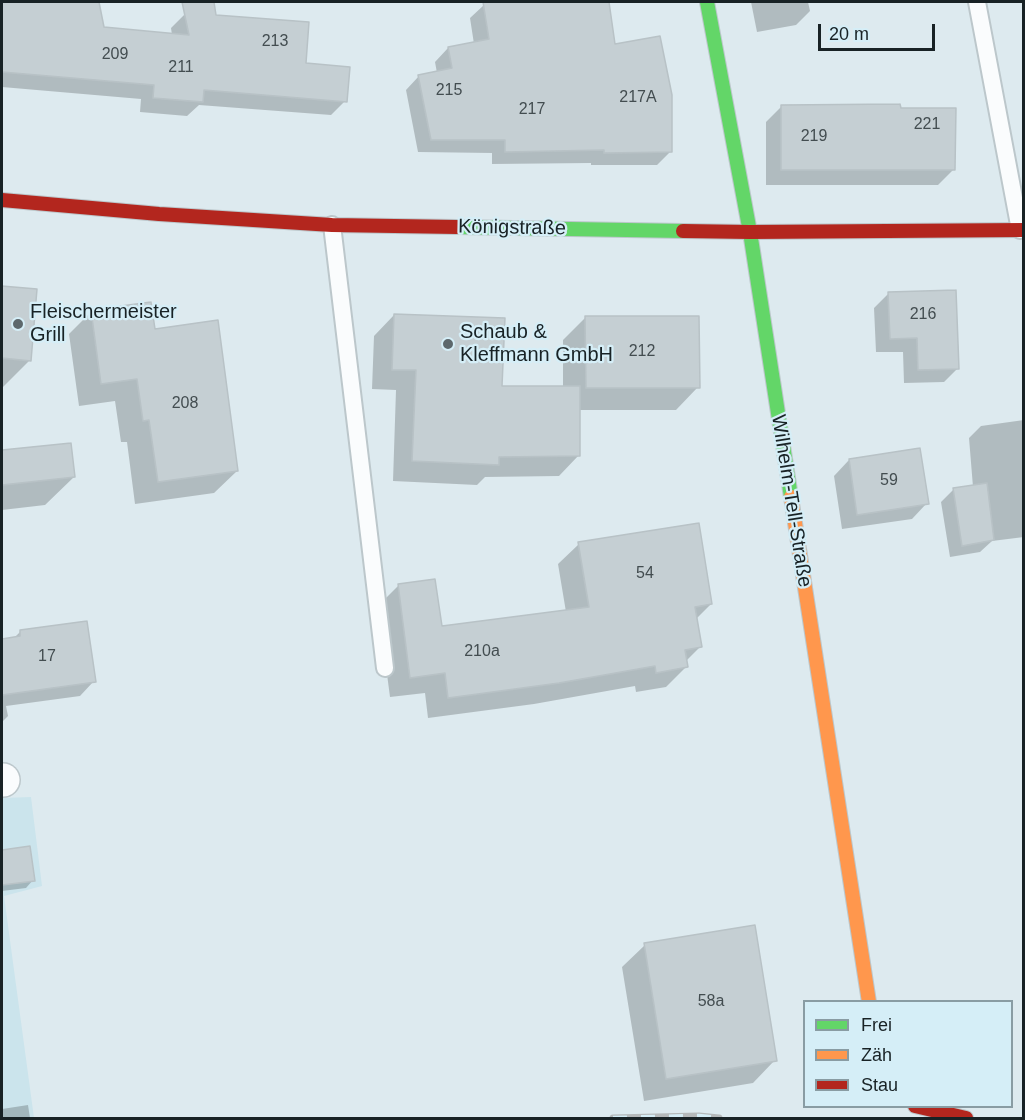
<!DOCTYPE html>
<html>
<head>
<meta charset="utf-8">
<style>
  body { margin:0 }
  #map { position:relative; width:1025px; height:1120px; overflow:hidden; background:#ddeaef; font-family:Helvetica,sans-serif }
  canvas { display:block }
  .frame { position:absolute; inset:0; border:3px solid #182225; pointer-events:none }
  .legend { position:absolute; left:803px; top:1000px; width:210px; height:108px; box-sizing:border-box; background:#d5eef7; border:2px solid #899ca3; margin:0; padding:8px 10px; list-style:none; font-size:18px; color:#182225 }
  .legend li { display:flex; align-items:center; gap:12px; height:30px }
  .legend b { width:30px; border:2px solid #899ca3 }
  .scale { position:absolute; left:818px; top:24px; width:117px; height:27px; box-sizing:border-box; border:3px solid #182225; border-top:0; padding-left:8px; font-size:18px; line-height:21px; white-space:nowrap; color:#182225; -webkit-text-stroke:4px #d5eef7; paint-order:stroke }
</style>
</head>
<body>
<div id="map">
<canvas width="1025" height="1120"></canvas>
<div class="frame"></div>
<ul class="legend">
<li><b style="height:8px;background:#63d668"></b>Frei</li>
<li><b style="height:8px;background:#ff974d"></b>Zäh</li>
<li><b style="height:8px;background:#b3261e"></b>Stau</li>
</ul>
<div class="scale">20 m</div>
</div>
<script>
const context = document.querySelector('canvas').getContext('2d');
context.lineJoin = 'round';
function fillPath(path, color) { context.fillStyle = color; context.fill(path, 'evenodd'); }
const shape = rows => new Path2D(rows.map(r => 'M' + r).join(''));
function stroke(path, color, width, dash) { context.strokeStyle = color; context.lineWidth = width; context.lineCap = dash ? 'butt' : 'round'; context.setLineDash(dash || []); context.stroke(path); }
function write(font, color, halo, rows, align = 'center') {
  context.font = font + ' Helvetica,sans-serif'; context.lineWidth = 4.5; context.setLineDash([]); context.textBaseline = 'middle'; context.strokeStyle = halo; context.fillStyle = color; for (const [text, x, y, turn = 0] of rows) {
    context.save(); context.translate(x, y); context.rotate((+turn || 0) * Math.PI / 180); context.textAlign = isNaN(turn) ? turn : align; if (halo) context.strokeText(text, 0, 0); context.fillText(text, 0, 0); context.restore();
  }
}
fillPath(shape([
  [31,797,42,886,4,896,34,1118,2,1118,2,798]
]), '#cbe4ec');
fillPath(shape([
  [2,2,56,2,56,4,103,29,172,35,171,28,185,14,304,64,345,101,331,115,199,105,187,116,140,112,141,99,2,87],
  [503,2,607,2,613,46,670,152,657,165,591,165,591,163,492,164,492,153,418,152,406,90,419,76,437,73,435,62,448,48,474,44,470,18,484,5],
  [751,2,808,2,810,11,796,25,757,32],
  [782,106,954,169,938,185,766,185,766,122],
  [2,287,35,290,29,361,2,388],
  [888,294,958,368,944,382,904,383,903,352,876,352,874,308],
  [92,311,154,331,237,471,214,493,135,504,127,442,121,442,115,401,79,406,69,334],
  [394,315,501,388,563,388,563,340,586,317,698,387,676,410,579,410,579,455,559,476,485,477,477,485,393,481,396,390,372,389,374,336],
  [1024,420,1024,537,992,541,980,552,950,557,941,502,953,490,973,487,969,438,981,426],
  [70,444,74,477,45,505,2,510,2,452],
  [849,460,927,503,912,519,842,529,834,476],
  [579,544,711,604,696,619,701,646,685,662,686,667,666,687,636,692,635,686,534,704,428,718,425,693,390,697,378,606,398,586,441,628,566,612,558,564],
  [20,632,94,681,80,696,6,706,8,716,2,722,2,640,13,639],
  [29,848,33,880,26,888,2,891,2,851],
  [645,945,775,1060,753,1083,644,1101,622,967],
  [28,1105,30,1118,2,1118,2,1109]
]), '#0003');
const building = shape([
  [2,2,99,2,104,27,189,35,182,2,214,2,216,15,309,22,306,63,350,67,347,102,204,90,203,102,153,98,154,85,2,72,2,2],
  [483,2,609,2,615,44,660,36,672,95,672,152,604,153,604,150,505,152,505,140,431,140,418,75,452,68,448,47,489,39,483,2],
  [900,104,901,108,956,108,955,170,781,170,781,105,900,104],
  [2,286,37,289,31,361,2,358,2,286],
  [956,290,959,369,918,370,917,338,890,339,888,292,956,290],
  [151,302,155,329,218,320,238,471,158,482,149,420,143,421,137,379,101,384,91,310,151,302],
  [394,314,505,318,502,386,580,386,580,456,499,457,499,465,412,461,416,370,392,370,394,314],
  [585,316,699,316,700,388,586,388,585,316],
  [71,443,75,477,2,485,2,450,71,443],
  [920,448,929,504,857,515,849,459,920,448],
  [987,483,994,540,962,546,953,488,987,483],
  [699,523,712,604,695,607,702,647,685,650,688,667,656,673,655,666,559,683,448,698,445,673,410,678,398,584,435,579,442,626,589,607,578,542,699,523],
  [87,621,96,682,2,695,2,639,20,636,20,630,87,621],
  [30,846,35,881,2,885,2,850,30,846],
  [755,925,777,1061,666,1079,644,943,755,925]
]);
fillPath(building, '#c5cfd3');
stroke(building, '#b8c2c6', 1.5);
const lane = shape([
  [977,2,1020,230],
  [332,225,385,668]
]);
const street = shape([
  [2,780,3,780]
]);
const fast = shape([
  [707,2,750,232,791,497],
  [457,227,683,231]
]);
const slow = shape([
  [791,497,869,1002]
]);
const jam = shape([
  [2,200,159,214,332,225,457,227],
  [683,231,750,232,1024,230],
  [915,1106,966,1118]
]);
stroke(lane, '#bcc7cb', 20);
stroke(street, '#bcc7cb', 36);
stroke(fast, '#bcc7cb', 16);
stroke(slow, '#bcc7cb', 16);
stroke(jam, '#bcc7cb', 16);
stroke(lane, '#fafcfd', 16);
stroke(street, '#fafcfd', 33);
stroke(fast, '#63d668', 14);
stroke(slow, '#ff974d', 14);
stroke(jam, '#b3261e', 14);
const rail = shape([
  [613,1118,699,1116,719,1118]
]);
stroke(rail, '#b5b9ba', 7);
stroke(rail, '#d5eef7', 4.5, [14]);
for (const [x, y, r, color] of [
  [18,324,6,"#5d686c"],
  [448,344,6,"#5d686c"]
]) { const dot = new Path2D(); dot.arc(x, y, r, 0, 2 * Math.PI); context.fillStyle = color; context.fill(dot); stroke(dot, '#d5eef7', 2); }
write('16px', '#434d50', null, [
  ["213",275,42],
  ["209",115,55],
  ["211",181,68],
  ["215",449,91],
  ["217A",638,98],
  ["217",532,110],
  ["221",927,125],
  ["219",814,137],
  ["216",923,315],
  ["212",642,352],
  ["208",185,404],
  ["59",889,481],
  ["54",645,574],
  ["210a",482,652],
  ["17",47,657],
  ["58a",711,1002]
]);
write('20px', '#182225', '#d5eef7', [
  ["Königstraße",512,228,1],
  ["Wilhelm-Tell-Straße",791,501,81]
]);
write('20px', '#182225', '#d5eef7', [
  ["Fleischermeister",30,312],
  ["Grill",30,335],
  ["Schaub &",460,332],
  ["Kleffmann GmbH",460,355]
], 'left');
</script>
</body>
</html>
